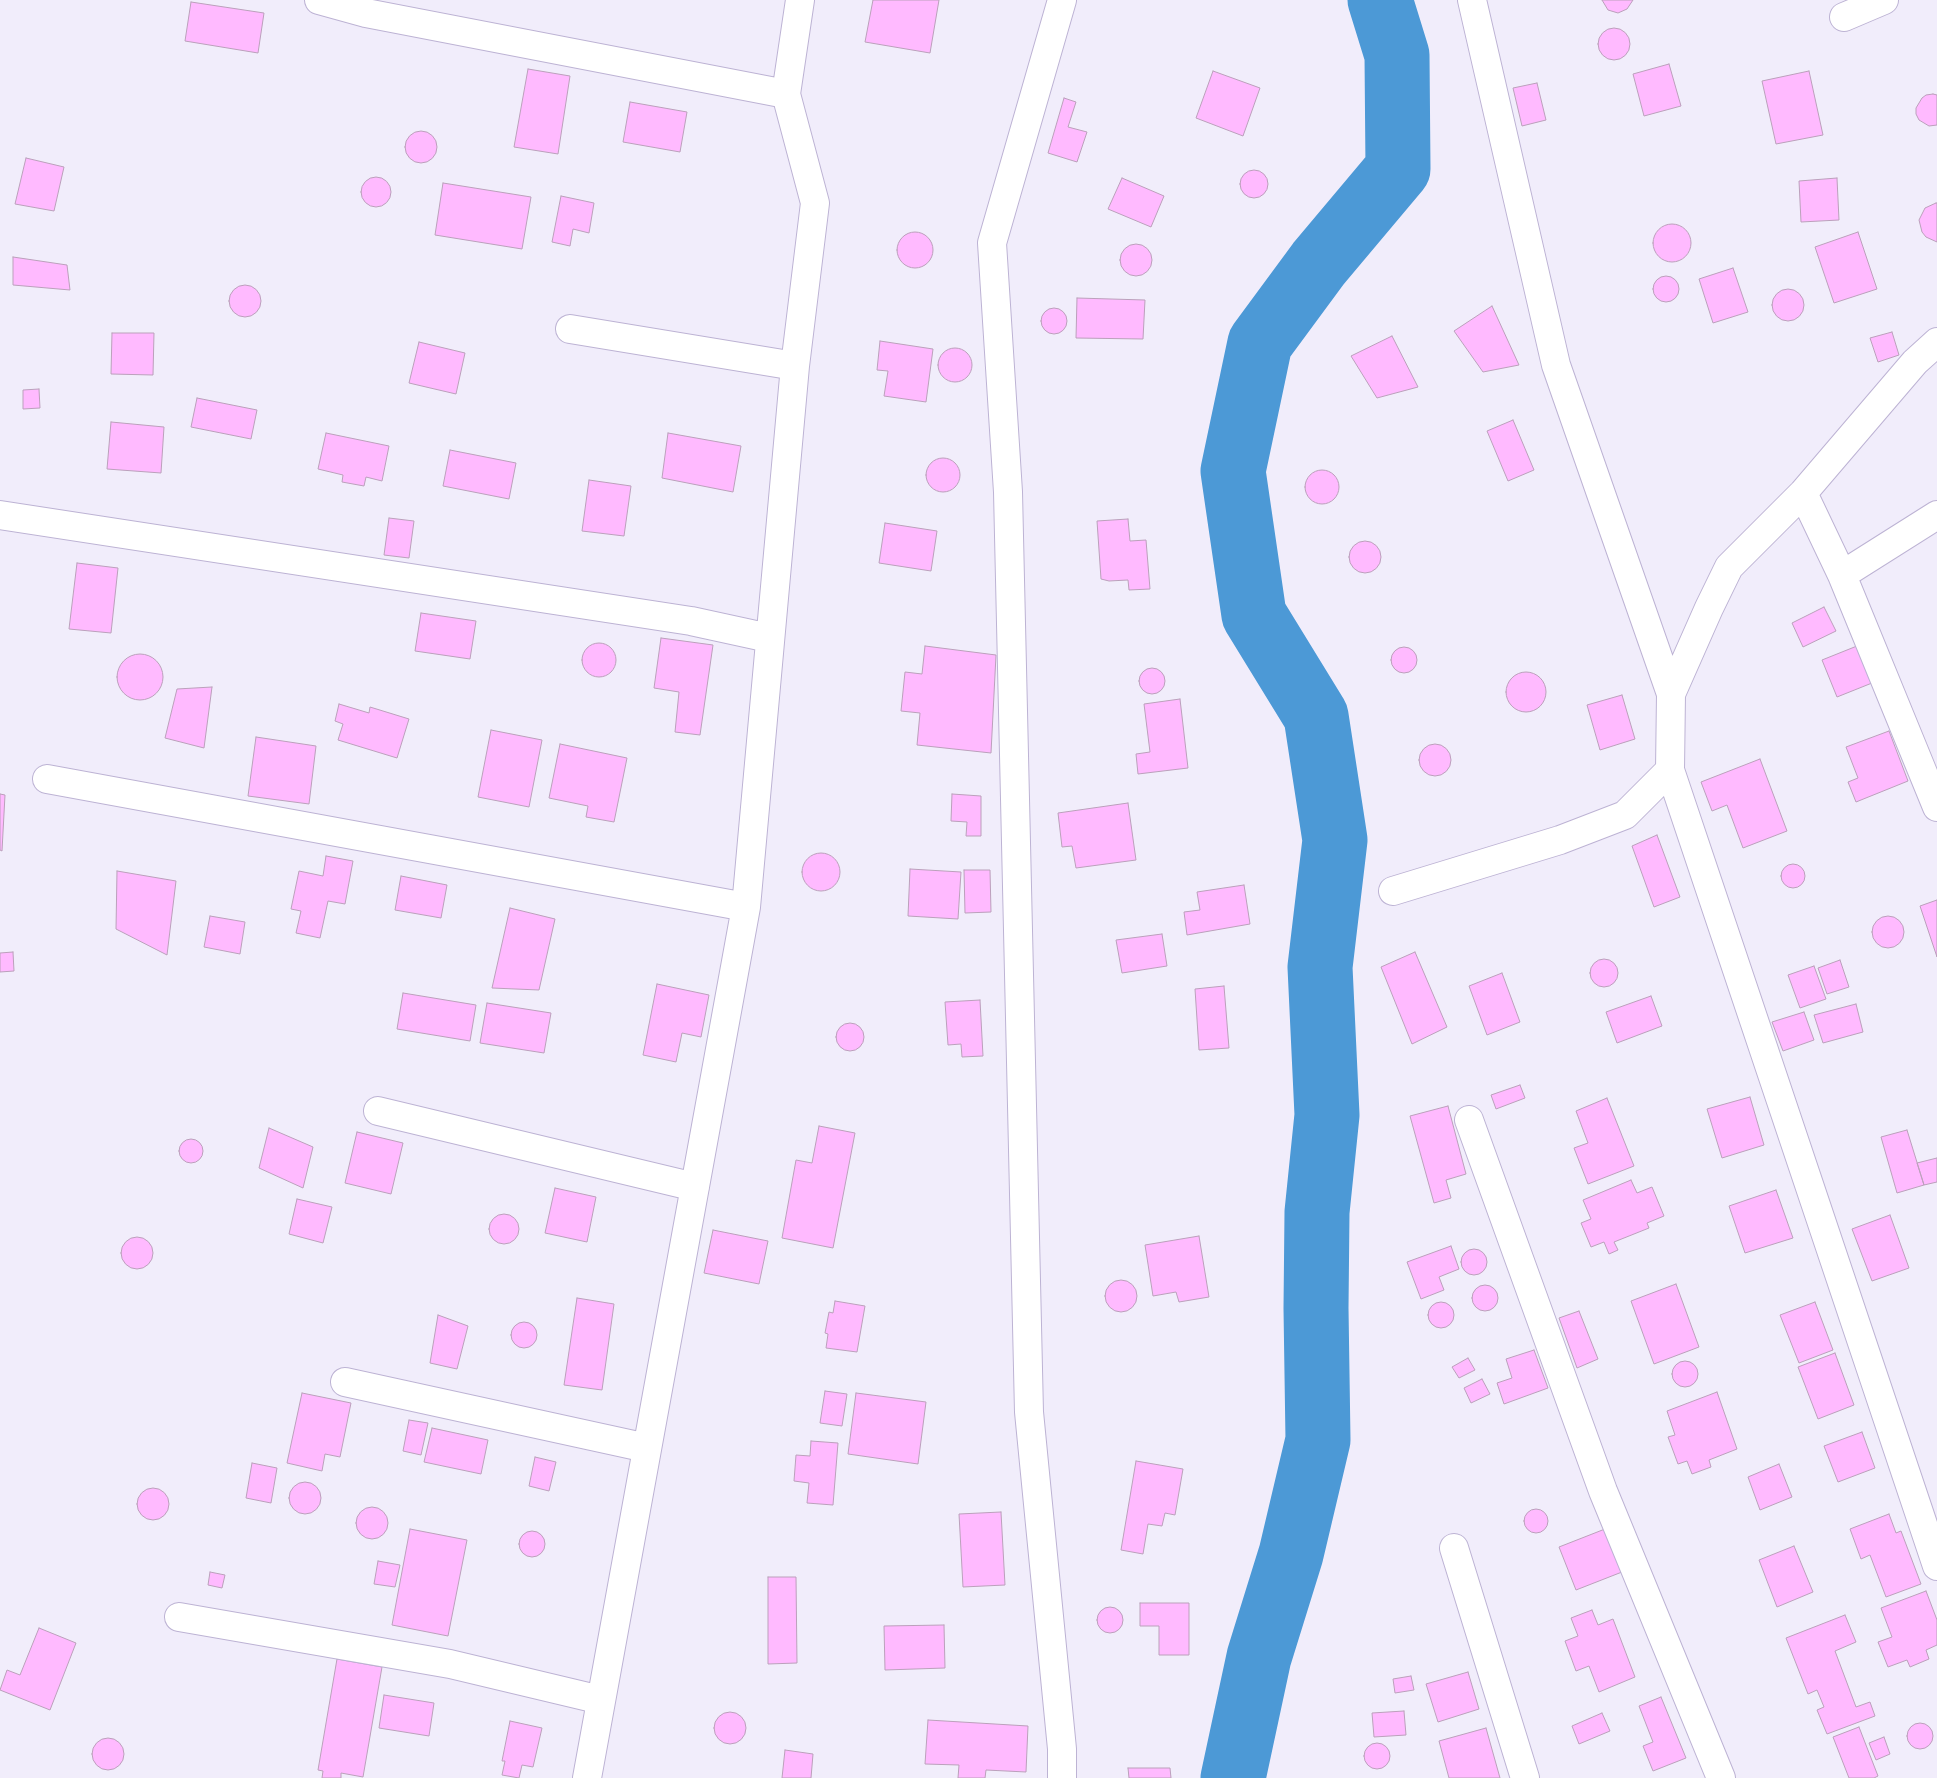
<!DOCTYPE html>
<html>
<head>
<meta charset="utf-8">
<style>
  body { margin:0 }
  canvas { display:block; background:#f1edfb }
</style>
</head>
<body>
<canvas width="1937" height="1778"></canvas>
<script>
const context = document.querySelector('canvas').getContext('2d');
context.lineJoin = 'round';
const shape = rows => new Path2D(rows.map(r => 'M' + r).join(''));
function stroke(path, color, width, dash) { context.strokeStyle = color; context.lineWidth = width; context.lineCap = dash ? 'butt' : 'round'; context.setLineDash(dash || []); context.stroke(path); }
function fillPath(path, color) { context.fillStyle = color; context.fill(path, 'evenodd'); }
stroke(shape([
  [1233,1778,1259,1657,1291,1554,1318,1440,1316,1308,1317,1212,1327,1115,1320,967,1335,840,1316,716,1254,615,1233,471,1260,343,1319,263,1398,169,1397,55,1380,0]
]), '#4c99d6', 65);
const building = shape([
  [873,0,939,0,930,53,865,42,873,0],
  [1602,0,1633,0,1627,9,1618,13,1608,10,1602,0],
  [191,2,264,13,258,53,185,41,191,2],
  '1598 44a16 16 0 1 1 32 0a16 16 0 1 1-32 0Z',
  [1669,64,1681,106,1644,116,1633,74,1669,64],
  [528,69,570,76,558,154,514,147,528,69],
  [1213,71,1260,88,1243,136,1196,118,1213,71],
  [1809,71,1823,135,1776,144,1762,81,1809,71],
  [1537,83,1546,120,1522,126,1513,88,1537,83],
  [1933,94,1937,95,1937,125,1929,126,1919,120,1916,114,1916,108,1922,98,1926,95,1933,94],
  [1064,98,1076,102,1068,127,1087,132,1077,162,1048,153,1064,98],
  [630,102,687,112,680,152,623,142,630,102],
  '405 147a16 16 0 1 1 32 0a16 16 0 1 1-32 0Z',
  [26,158,64,167,54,211,15,204,26,158],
  '1240 184a14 14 0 1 1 28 0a14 14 0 1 1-28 0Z',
  '361 192a15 15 0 1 1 30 0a15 15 0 1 1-30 0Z',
  [1122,178,1164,196,1151,227,1108,209,1122,178],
  [1837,178,1839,220,1801,222,1799,181,1837,178],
  [443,183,531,197,522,249,435,235,443,183],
  [561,196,594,203,589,233,573,229,570,246,552,242,561,196],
  [1936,203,1937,203,1937,242,1926,237,1922,232,1919,220,1925,208,1936,203],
  '1653 243a19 19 0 1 1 38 0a19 19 0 1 1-38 0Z',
  [1858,232,1877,289,1834,303,1815,247,1858,232],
  '897 250a18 18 0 1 1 36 0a18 18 0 1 1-36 0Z',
  '1120 260a16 16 0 1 1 32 0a16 16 0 1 1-32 0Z',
  [13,257,67,265,70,290,13,285,13,257],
  [1733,268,1748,312,1713,323,1699,279,1733,268],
  '1653 289a13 13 0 1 1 26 0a13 13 0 1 1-26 0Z',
  '229 301a16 16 0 1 1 32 0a16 16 0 1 1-32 0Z',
  '1772 305a16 16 0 1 1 32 0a16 16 0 1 1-32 0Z',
  [1077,298,1145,300,1143,339,1076,338,1077,298],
  [1492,306,1519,365,1483,372,1454,331,1492,306],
  '1041 321a13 13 0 1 1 26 0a13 13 0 1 1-26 0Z',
  [1892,332,1899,355,1878,362,1870,338,1892,332],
  [112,333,154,333,153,375,111,374,112,333],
  [1392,336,1418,387,1377,398,1351,356,1392,336],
  [880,341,933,349,926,402,884,396,888,371,877,370,880,341],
  [419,342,465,353,456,394,409,383,419,342],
  '938 365a17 17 0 1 1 34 0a17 17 0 1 1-34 0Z',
  [39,389,40,408,23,409,23,390,39,389],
  [197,398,257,410,251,439,191,427,197,398],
  [1513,420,1534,470,1508,481,1487,431,1513,420],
  [111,422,164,427,161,473,107,469,111,422],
  [326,433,389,446,382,481,366,477,364,486,342,482,343,475,318,469,326,433],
  [668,433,741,446,733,492,662,478,668,433],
  [450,450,516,463,509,499,443,486,450,450],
  '926 475a17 17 0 1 1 34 0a17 17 0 1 1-34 0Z',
  '1305 487a17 17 0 1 1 34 0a17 17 0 1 1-34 0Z',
  [589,480,631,486,624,536,582,531,589,480],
  [389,518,414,521,409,558,384,555,389,518],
  [1128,519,1130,541,1146,540,1150,589,1129,590,1128,580,1109,581,1101,579,1097,521,1128,519],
  [885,523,937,531,931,571,879,563,885,523],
  '1349 557a16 16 0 1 1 32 0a16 16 0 1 1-32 0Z',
  [77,563,118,568,111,633,69,629,77,563],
  [1824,607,1836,631,1803,647,1792,623,1824,607],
  [421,613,476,621,470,659,415,651,421,613],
  [661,638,713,645,700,735,675,732,679,692,654,688,661,638],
  '582 660a17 17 0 1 1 34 0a17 17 0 1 1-34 0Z',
  [1862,644,1877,681,1837,697,1822,660,1862,644],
  [925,646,996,655,991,753,917,745,920,713,901,711,905,672,922,674,925,646],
  '1391 660a13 13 0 1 1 26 0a13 13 0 1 1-26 0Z',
  '117 677a23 23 0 1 1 46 0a23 23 0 1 1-46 0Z',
  '1139 681a13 13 0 1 1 26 0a13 13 0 1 1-26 0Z',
  '1506 692a20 20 0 1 1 40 0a20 20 0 1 1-40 0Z',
  [212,687,204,748,165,738,177,689,212,687],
  [1622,695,1635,739,1600,750,1587,705,1622,695],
  [1180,699,1188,768,1138,774,1136,754,1150,752,1144,704,1180,699],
  [339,704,369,713,370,707,409,719,397,758,338,740,343,724,335,721,339,704],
  [491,730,542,740,529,807,478,797,491,730],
  [1889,731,1908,781,1856,802,1848,782,1858,778,1846,747,1889,731],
  [256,737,316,746,309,804,248,796,256,737],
  [560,744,627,758,614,822,586,817,588,806,549,798,560,744],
  '1419 760a16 16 0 1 1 32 0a16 16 0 1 1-32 0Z',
  [1760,759,1787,831,1743,848,1727,805,1712,811,1701,782,1760,759],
  [0,794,5,795,2,851,0,850,0,794],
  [952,794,981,796,981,836,966,836,967,822,951,821,952,794],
  [1128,803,1136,860,1076,868,1072,846,1062,847,1058,813,1128,803],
  [1657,835,1680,897,1654,907,1632,846,1657,835],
  '802 872a19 19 0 1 1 38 0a19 19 0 1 1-38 0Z',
  [326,856,353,861,345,904,328,901,320,938,296,933,301,911,291,909,299,871,323,876,326,856],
  '1781 876a12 12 0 1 1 24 0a12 12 0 1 1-24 0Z',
  [910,869,961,872,958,919,908,916,910,869],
  [964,870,990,870,991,912,965,913,964,870],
  [117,871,176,881,167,955,116,929,117,871],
  [401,876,447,885,441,918,395,910,401,876],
  [1244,885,1250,924,1187,935,1184,912,1200,910,1197,892,1244,885],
  [1937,900,1937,957,1920,906,1937,900],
  [510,908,555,919,539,990,492,988,510,908],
  [210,916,245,922,240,954,204,947,210,916],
  '1872 932a16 16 0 1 1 32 0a16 16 0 1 1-32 0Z',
  [1162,934,1167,966,1122,973,1116,940,1162,934],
  [13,952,14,971,0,972,0,953,13,952],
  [1415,952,1447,1027,1412,1044,1381,967,1415,952],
  '1590 973a14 14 0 1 1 28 0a14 14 0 1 1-28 0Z',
  [1840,960,1849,987,1827,994,1818,968,1840,960],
  [1814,966,1826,999,1800,1008,1788,975,1814,966],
  [1502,973,1520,1022,1487,1035,1469,986,1502,973],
  [657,984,709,995,701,1037,682,1033,676,1062,643,1055,657,984],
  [1224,986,1229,1048,1199,1050,1195,989,1224,986],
  [403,993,476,1005,470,1041,397,1029,403,993],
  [1651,996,1662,1026,1617,1043,1606,1012,1651,996],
  [980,1000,983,1056,962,1057,961,1044,948,1045,945,1002,980,1000],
  [487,1003,551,1013,544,1053,480,1043,487,1003],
  [1856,1004,1863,1032,1823,1043,1814,1015,1856,1004],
  [1804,1012,1814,1040,1783,1051,1772,1022,1804,1012],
  '836 1037a14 14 0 1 1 28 0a14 14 0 1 1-28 0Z',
  [1520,1085,1525,1098,1496,1109,1491,1095,1520,1085],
  [1750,1097,1764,1145,1722,1158,1707,1109,1750,1097],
  [1607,1098,1634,1166,1588,1184,1574,1148,1588,1143,1576,1111,1607,1098],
  [1448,1106,1466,1174,1446,1180,1451,1198,1434,1203,1410,1116,1448,1106],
  [819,1126,855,1133,833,1248,782,1238,796,1160,812,1163,819,1126],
  [269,1128,313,1147,303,1188,259,1168,269,1128],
  [1907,1130,1924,1185,1897,1193,1881,1137,1907,1130],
  [357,1132,403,1143,391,1194,345,1183,357,1132],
  '179 1151a12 12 0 1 1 24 0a12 12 0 1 1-24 0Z',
  [1937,1158,1937,1182,1924,1185,1917,1163,1937,1158],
  [1631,1180,1637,1193,1652,1187,1664,1216,1647,1223,1649,1228,1614,1242,1618,1250,1609,1254,1604,1242,1591,1247,1581,1223,1591,1219,1583,1200,1631,1180],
  [555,1188,596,1197,587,1242,545,1233,555,1188],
  [1776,1190,1793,1238,1745,1253,1729,1206,1776,1190],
  [297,1199,332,1207,323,1243,289,1234,297,1199],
  '489 1229a15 15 0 1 1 30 0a15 15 0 1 1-30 0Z',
  [1890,1215,1909,1268,1872,1281,1852,1229,1890,1215],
  [713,1230,768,1241,759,1284,704,1273,713,1230],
  [1199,1236,1209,1297,1179,1302,1176,1292,1153,1296,1145,1245,1199,1236],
  '121 1253a16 16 0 1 1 32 0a16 16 0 1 1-32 0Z',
  [1451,1246,1459,1269,1439,1277,1444,1290,1421,1299,1407,1262,1451,1246],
  '1461 1262a13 13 0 1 1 26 0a13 13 0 1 1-26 0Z',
  '1105 1296a16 16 0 1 1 32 0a16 16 0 1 1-32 0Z',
  [1676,1284,1699,1347,1654,1364,1631,1301,1676,1284],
  '1472 1298a13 13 0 1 1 26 0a13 13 0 1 1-26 0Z',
  [577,1298,614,1304,602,1390,564,1385,577,1298],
  [835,1301,865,1306,857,1352,826,1348,828,1334,825,1333,829,1312,833,1313,835,1301],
  '1428 1315a13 13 0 1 1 26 0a13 13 0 1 1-26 0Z',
  [1815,1302,1833,1350,1799,1363,1780,1315,1815,1302],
  [1579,1311,1598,1359,1577,1368,1559,1318,1579,1311],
  [438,1315,468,1326,457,1369,430,1363,438,1315],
  '511 1335a13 13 0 1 1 26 0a13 13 0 1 1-26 0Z',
  [1534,1350,1548,1388,1504,1404,1497,1383,1512,1378,1506,1359,1534,1350],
  [1835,1353,1854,1405,1818,1419,1798,1367,1835,1353],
  [1468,1358,1475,1370,1459,1378,1452,1367,1468,1358],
  '1672 1374a13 13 0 1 1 26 0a13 13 0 1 1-26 0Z',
  [1482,1379,1490,1394,1471,1403,1464,1388,1482,1379],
  [825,1391,847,1394,842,1426,820,1423,825,1391],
  [1717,1392,1737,1449,1709,1460,1711,1467,1692,1474,1687,1461,1678,1464,1668,1437,1675,1435,1667,1411,1717,1392],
  [302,1393,351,1403,340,1457,325,1454,322,1471,287,1463,302,1393],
  [856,1393,926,1402,918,1464,848,1454,856,1393],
  [409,1420,428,1423,421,1455,403,1451,409,1420],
  [432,1428,488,1440,481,1474,424,1462,432,1428],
  [1862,1432,1875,1468,1838,1482,1824,1446,1862,1432],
  [811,1441,838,1443,833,1505,807,1503,809,1483,794,1481,796,1455,810,1456,811,1441],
  [535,1457,556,1462,549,1491,529,1486,535,1457],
  [1136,1461,1183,1469,1175,1515,1165,1513,1162,1526,1148,1524,1143,1554,1121,1550,1136,1461],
  [252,1463,277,1468,271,1503,246,1498,252,1463],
  [1779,1464,1792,1497,1760,1510,1748,1477,1779,1464],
  '289 1498a16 16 0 1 1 32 0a16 16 0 1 1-32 0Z',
  '137 1504a16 16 0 1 1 32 0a16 16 0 1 1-32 0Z',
  '356 1523a16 16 0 1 1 32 0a16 16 0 1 1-32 0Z',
  '1524 1521a12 12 0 1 1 24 0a12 12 0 1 1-24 0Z',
  [1001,1512,1005,1585,963,1587,959,1514,1001,1512],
  [1889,1514,1896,1533,1901,1531,1921,1584,1886,1597,1870,1555,1861,1559,1850,1529,1889,1514],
  [410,1529,467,1540,448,1636,392,1625,410,1529],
  [1605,1529,1622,1572,1576,1590,1559,1547,1605,1529],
  '519 1544a13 13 0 1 1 26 0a13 13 0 1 1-26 0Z',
  [1794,1546,1813,1592,1777,1607,1759,1560,1794,1546],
  [378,1561,400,1565,395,1587,374,1584,378,1561],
  [210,1572,225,1575,222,1588,208,1585,210,1572],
  [768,1577,796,1577,797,1663,768,1664,768,1577],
  [1926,1591,1937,1620,1937,1645,1926,1650,1929,1659,1910,1667,1907,1660,1888,1667,1878,1642,1892,1637,1881,1608,1926,1591],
  [1140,1603,1189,1603,1189,1655,1159,1655,1159,1626,1140,1626,1140,1603],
  '1097 1620a13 13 0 1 1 26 0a13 13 0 1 1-26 0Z',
  [1592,1610,1598,1625,1613,1619,1635,1677,1599,1692,1589,1666,1576,1671,1565,1641,1578,1636,1571,1618,1592,1610],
  [1845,1615,1856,1642,1835,1651,1856,1707,1870,1702,1875,1716,1827,1734,1817,1710,1824,1707,1817,1690,1808,1694,1786,1638,1845,1615],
  [944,1625,945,1668,885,1670,884,1626,944,1625],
  [39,1628,76,1643,50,1710,0,1690,7,1670,20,1675,39,1628],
  [337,1659,382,1667,363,1777,341,1773,341,1778,322,1778,323,1771,318,1770,337,1659],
  [1468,1672,1479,1709,1438,1722,1426,1684,1468,1672],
  [1411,1676,1414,1690,1395,1693,1393,1679,1411,1676],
  [384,1695,434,1703,429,1736,379,1728,384,1695],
  [1661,1697,1686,1758,1653,1771,1643,1746,1653,1742,1639,1706,1661,1697],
  [1404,1711,1406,1735,1374,1737,1372,1713,1404,1711],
  '714 1728a16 16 0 1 1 32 0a16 16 0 1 1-32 0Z',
  [1602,1713,1610,1731,1579,1744,1572,1726,1602,1713],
  [928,1720,1028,1726,1026,1772,986,1770,985,1778,958,1778,959,1765,925,1764,928,1720],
  [510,1721,542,1728,533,1767,522,1765,519,1778,502,1775,505,1761,502,1761,510,1721],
  '1907 1736a13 13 0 1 1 26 0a13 13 0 1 1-26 0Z',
  [1859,1727,1878,1776,1874,1778,1849,1778,1833,1737,1859,1727],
  [1486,1728,1500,1778,1449,1778,1439,1741,1486,1728],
  [1884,1737,1890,1754,1876,1760,1869,1743,1884,1737],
  '92 1754a16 16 0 1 1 32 0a16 16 0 1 1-32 0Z',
  '1364 1756a13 13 0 1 1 26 0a13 13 0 1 1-26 0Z',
  [785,1750,813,1754,811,1778,782,1778,785,1750],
  [1128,1768,1170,1768,1171,1778,1129,1778,1128,1768]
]);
fillPath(building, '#ffbaff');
stroke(building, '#bba0bb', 1);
const minor = shape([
  [319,0,366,13,786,94],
  [1472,0,1556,365,1671,694],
  [1844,17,1884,0],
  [570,329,795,366],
  [1937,342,1915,362,1803,493,1729,567,1709,608,1671,694,1670,770,1937,1566],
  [1803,493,1842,575,1937,807],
  [0,515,691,621,769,638],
  [1842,575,1937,515],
  [47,779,746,907],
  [1393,891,1560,840,1625,815,1670,770],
  [378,1111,695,1187],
  [1469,1120,1603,1491,1721,1778],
  [345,1382,647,1448],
  [1454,1548,1525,1778],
  [179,1617,450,1664,601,1700],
  [587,1778,746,907,795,366,815,203,786,94,800,0],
  [1062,1778,1062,1749,1029,1412,1008,492,992,243,1062,0]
]);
stroke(minor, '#bdb3d4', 30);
stroke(minor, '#fff', 28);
</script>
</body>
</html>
